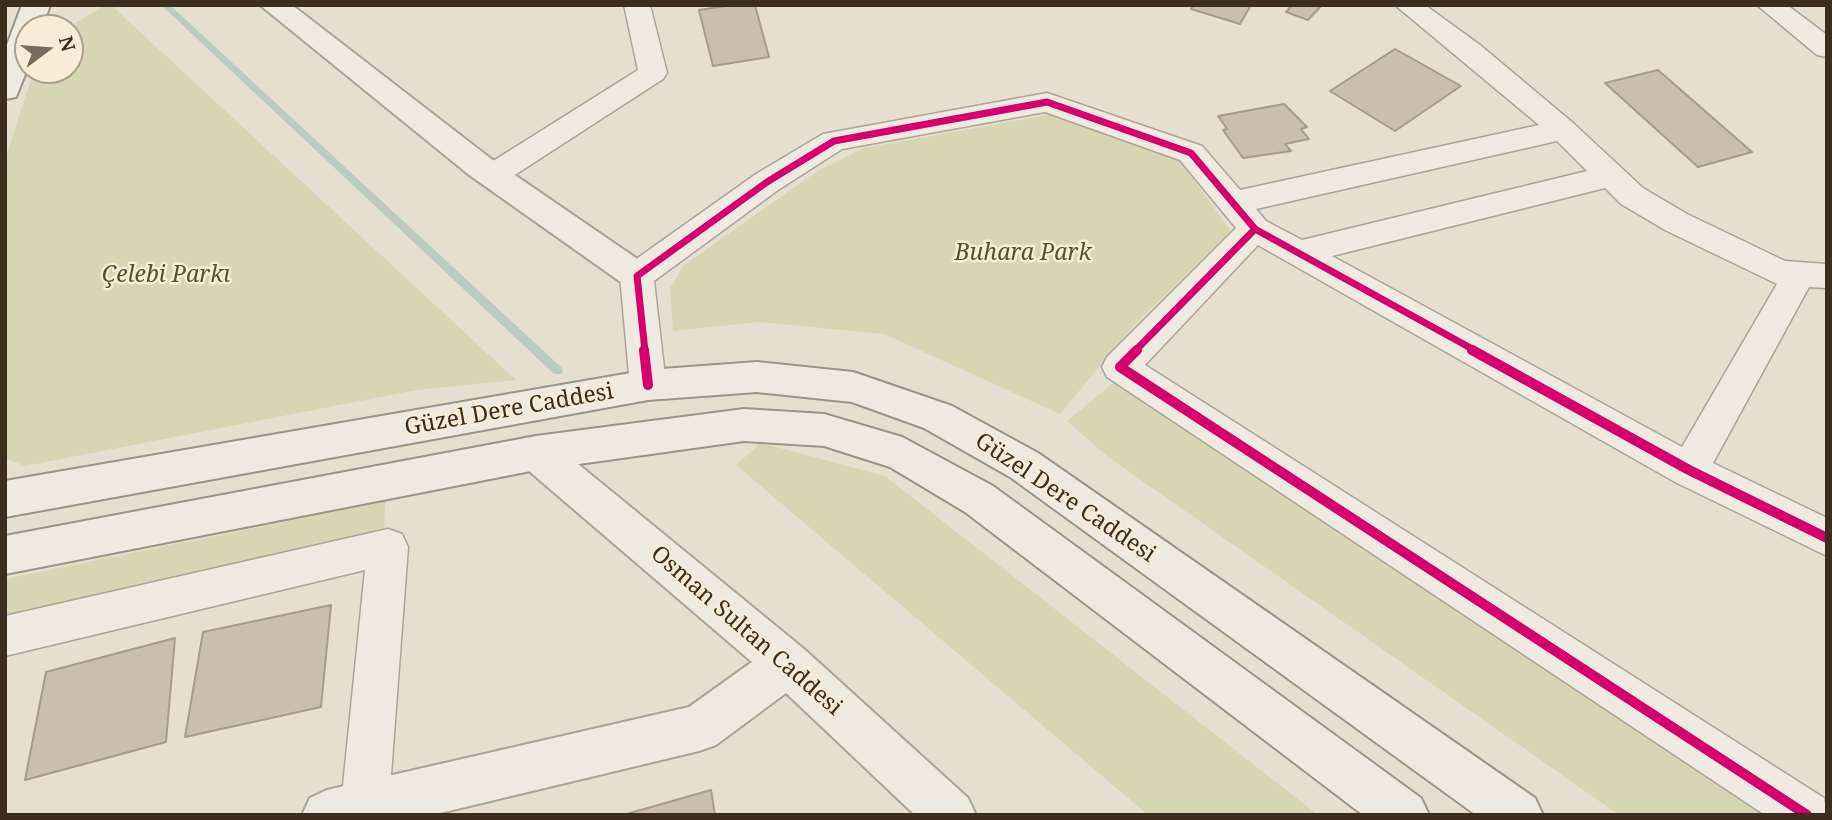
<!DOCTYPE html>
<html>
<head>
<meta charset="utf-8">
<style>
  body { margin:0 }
  #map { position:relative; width:1832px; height:820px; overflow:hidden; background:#e6dfd1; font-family:"Noto Serif",serif }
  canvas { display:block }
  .frame { position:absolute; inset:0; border:7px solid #3b2d20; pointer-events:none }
  .north { position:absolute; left:14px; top:14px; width:70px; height:70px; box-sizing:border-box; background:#f6ecd8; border:2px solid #aba08e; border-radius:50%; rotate:74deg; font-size:19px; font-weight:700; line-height:28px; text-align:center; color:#3b2d20 }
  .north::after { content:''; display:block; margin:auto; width:24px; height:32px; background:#776b5e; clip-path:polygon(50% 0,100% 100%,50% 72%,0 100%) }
</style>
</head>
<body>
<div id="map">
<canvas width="1832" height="820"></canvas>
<div class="frame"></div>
<div class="north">N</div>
</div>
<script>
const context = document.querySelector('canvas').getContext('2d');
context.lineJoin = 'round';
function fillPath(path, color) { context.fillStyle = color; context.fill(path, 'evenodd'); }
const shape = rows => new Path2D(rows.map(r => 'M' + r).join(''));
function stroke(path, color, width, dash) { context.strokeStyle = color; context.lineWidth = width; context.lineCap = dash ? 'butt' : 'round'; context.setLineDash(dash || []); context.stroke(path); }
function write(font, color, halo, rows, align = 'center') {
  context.font = font + ' "Noto Serif",serif'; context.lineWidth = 5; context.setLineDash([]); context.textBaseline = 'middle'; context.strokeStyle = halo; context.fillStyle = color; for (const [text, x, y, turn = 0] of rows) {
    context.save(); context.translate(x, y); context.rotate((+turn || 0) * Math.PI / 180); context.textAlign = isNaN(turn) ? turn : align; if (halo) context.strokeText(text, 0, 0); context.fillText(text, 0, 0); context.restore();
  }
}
fillPath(shape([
  [105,5,111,5,516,380,417,390,25,466,5,458,5,160,34,70,70,70,70,28,67,28],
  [1054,114,1179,160,1231,231,1134,325,1060,414,884,334,759,322,673,331,670,288,684,265,819,170,864,148],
  [1117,380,1776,815,1619,815,1108,457,1067,421],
  [761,443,885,476,1318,815,1148,815,736,465],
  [385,501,384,538,5,626,5,579]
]), '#d6d5b4');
fillPath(shape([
  [161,5,170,5,562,368,563,371,562,374,554,374,161,5]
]), '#bbcbc1');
const building = shape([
  [733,5,755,5,769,57,713,66,699,10,733,5],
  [1193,5,1251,5,1240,24,1191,9,1193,5],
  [1292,5,1322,5,1308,20,1286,12,1292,5],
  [1395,49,1461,86,1395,131,1330,91,1395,49],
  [1658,70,1752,152,1698,167,1605,83,1658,70],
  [1284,104,1307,127,1301,129,1309,139,1285,144,1291,151,1243,158,1223,130,1227,129,1218,116,1284,104],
  [331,605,321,707,185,737,203,632,331,605],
  [175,638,166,742,25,780,46,672,175,638],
  [711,790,715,815,623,815,711,790]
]);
fillPath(building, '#cabdb1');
stroke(building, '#a79b90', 2);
const minor = shape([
  [624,5,650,5,667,73,663,79,504,182,493,186,482,182,478,175,482,168,638,70,624,5],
  [1395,5,1425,5,1480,45,1573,123,1643,188,1687,214,1785,261,1827,264,1827,288,1809,287,1713,463,1827,518,1827,556,1675,482,1258,245,1145,365,1824,798,1827,815,1765,815,1107,377,1102,367,1107,357,1236,228,1180,160,1045,112,842,149,778,190,654,281,666,385,661,395,648,400,635,395,630,385,620,276,625,267,756,174,823,134,1047,93,1202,146,1240,190,1539,125,1395,5],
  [1557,141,1587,171,1302,240,1266,221,1256,209,1557,141],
  [1605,188,1621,204,1665,230,1777,284,1682,447,1332,256,1605,188],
  [1757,5,1787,5,1827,35,1827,57,1817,55,1757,5],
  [388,529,402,534,408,547,388,815,340,815,365,570,5,656,5,616,388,529]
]);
const tertiary = shape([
  [260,5,292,5,490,158,649,267,654,276,649,285,637,289,625,285,468,174,260,5],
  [536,436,550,441,804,649,968,798,976,815,915,815,786,693,716,745,699,751,432,815,302,815,310,798,327,790,689,707,752,662,522,465,516,453,522,441,536,436]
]);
const secondary = shape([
  [22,5,50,5,42,28,28,28,28,67,16,97,5,99,5,50,22,5],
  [757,362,853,372,952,406,1038,453,1535,798,1543,815,1476,815,1010,477,924,428,852,402,757,392,648,400,5,517,5,481,648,370,757,362],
  [744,409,824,414,902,437,993,486,1421,798,1429,815,1363,815,965,512,890,467,824,446,744,441,536,470,5,574,5,536,536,436,744,409]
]);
stroke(minor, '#aca499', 3);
stroke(tertiary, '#aca499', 4);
stroke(secondary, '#9b948a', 4);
fillPath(minor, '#eeeae2');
fillPath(tertiary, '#eeeae2');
fillPath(secondary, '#eeeae2');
stroke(shape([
  [645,351,637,276,767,182,834,141,1047,102,1191,153,1255,229,1476,351],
  [1135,351,1255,229]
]), '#d6006c', 7);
stroke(shape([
  [644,350,648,385],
  [1137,350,1120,367,1807,815],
  [1472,350,1689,470,1827,538]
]), '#d6006c', 10);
write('italic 23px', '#4d5827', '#f6ecd8', [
  ["Buhara Park",1023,253],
  ["Çelebi Parkı",166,275]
]);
write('23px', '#3b2d20', '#f6ecd8', [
  ["Güzel Dere Caddesi",509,410,-10],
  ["Güzel Dere Caddesi",1065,498,34],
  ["Osman Sultan Caddesi",746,631,41]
]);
</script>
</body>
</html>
